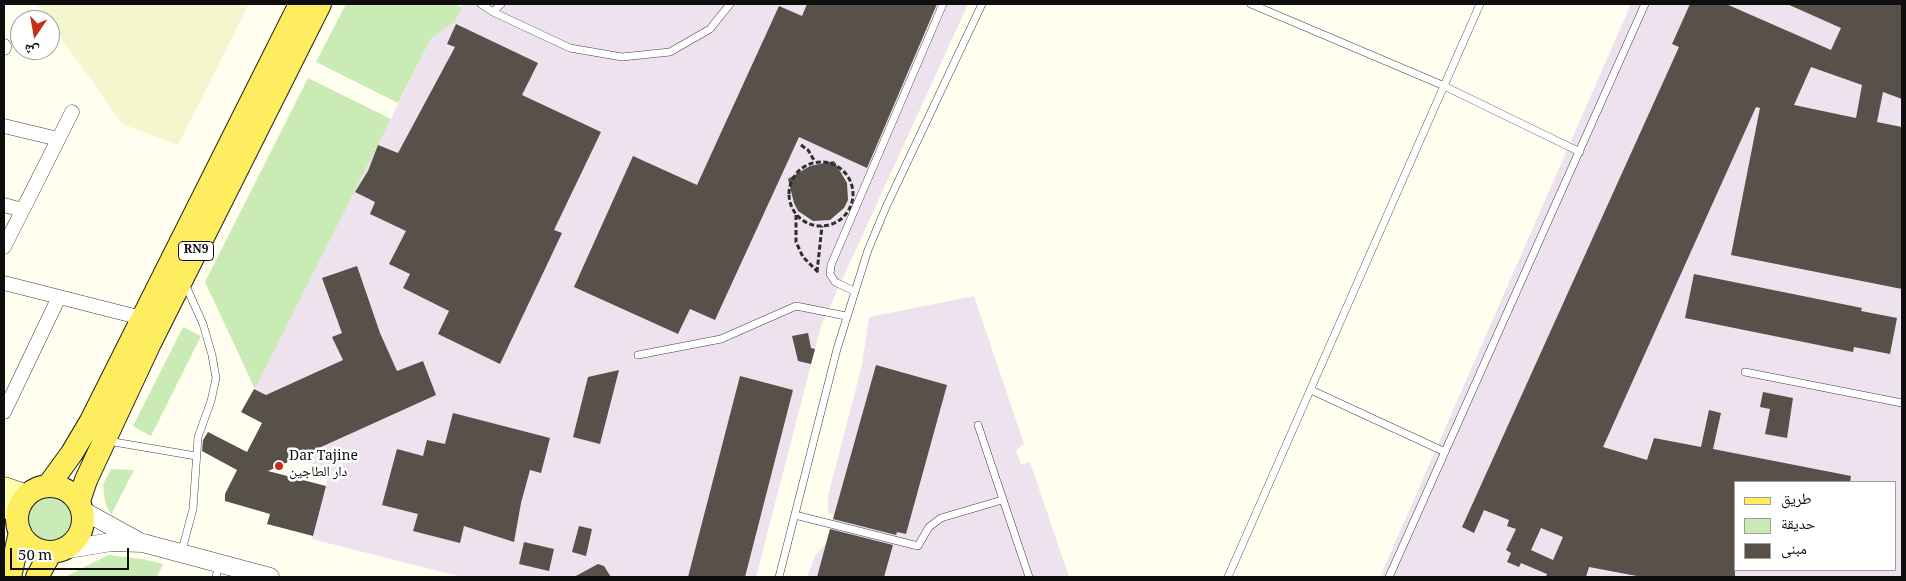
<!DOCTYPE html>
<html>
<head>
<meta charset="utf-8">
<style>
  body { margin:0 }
  #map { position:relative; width:1906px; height:581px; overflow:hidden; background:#fffeef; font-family:Georgia,"Noto Naskh Arabic",serif }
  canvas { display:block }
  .frame { position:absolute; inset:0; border:5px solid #0e0e0e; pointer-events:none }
  .legend { position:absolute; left:1734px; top:481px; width:162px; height:90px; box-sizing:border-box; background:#fff; border:1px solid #9f9f9f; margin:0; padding:6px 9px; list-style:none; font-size:15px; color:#0e0e0e }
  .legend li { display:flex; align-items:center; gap:10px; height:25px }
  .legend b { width:25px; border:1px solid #9f9f9f }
  .north { position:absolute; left:10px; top:10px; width:50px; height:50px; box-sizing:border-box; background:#fff; border:1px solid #9f9f9f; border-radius:50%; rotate:192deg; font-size:14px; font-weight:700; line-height:20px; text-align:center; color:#0e0e0e }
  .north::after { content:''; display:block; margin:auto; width:18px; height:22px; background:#c52e1f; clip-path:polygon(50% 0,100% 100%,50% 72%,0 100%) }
  .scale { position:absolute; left:10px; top:548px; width:119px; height:22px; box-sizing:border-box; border:2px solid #0e0e0e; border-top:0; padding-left:6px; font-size:15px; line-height:18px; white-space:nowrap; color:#0e0e0e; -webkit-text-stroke:4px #fff; paint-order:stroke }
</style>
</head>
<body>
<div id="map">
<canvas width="1906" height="581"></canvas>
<div class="frame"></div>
<ul class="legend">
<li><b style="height:6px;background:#feee5f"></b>طريق</li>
<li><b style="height:14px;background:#caebb6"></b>حديقة</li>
<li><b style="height:14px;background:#57514a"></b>مبنى</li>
</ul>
<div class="north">ش</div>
<div class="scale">50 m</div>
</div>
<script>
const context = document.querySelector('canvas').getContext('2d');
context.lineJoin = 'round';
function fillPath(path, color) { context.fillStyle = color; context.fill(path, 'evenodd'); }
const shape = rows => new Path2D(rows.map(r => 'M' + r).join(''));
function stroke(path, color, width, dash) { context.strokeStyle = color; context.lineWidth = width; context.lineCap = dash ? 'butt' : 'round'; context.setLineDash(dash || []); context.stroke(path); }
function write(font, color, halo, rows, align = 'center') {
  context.font = font + ' Georgia,"Noto Naskh Arabic",serif'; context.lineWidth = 5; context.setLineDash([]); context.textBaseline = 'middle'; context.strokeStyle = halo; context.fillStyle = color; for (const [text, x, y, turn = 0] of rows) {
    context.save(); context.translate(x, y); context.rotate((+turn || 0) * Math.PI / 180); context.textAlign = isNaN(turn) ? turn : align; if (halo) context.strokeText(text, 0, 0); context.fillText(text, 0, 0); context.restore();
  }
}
fillPath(shape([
  [463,4,968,4,821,326,756,577,462,577,312,539,330,468,295,459,266,395,255,389,431,39,455,21],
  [1631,4,1902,4,1902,577,1380,577],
  [1735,482,1895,482,1895,570,1735,570],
  [974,296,1024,444,1016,450,1021,465,1030,462,1069,577,807,577,815,556,827,542,834,515,828,513,828,496,862,365,869,317]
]), '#ede2ed');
fillPath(shape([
  [37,4,249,4,178,145,122,124]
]), '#f4f6cd');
fillPath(shape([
  [346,4,455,4,462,7,455,21,431,39,398,103,316,62],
  [308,78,391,119,255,389,205,282],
  [183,327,201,336,151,436,133,426],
  [111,469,134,470,111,515,105,502,103,485],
  '27 519a23 23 0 1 1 46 0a23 23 0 1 1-46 0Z',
  [108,555,142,559,163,564,157,577,65,577]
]), '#caebb6');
fillPath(shape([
  [807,4,937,4,867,168,799,137,715,320,690,309,678,334,574,287,633,156,697,185,779,6,802,16],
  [1690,4,1726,4,1831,50,1841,28,1787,4,1902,4,1902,99,1883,92,1877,122,1902,127,1902,289,1731,255,1760,108,1756,107,1603,447,1647,460,1654,438,1701,447,1709,410,1721,413,1713,449,1851,476,1850,482,1735,482,1735,577,1642,577,1589,567,1586,577,1546,577,1547,574,1521,563,1519,567,1507,562,1511,553,1506,550,1516,529,1507,526,1509,520,1484,510,1474,533,1462,527,1679,47,1672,44],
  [1811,67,1862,85,1856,118,1794,105],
  [1541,528,1563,537,1553,560,1531,550],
  [456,24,538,63,522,95,601,132,554,230,562,233,500,364,438,334,449,311,403,288,410,274,389,264,406,231,370,214,375,202,355,192,368,171,378,145,398,153,455,47,447,44],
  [834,161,847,183,848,200,844,208,830,220,813,221,798,211,794,203,788,179,810,166],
  [357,266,380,333,397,371,423,361,436,395,268,471,326,486,313,536,267,524,270,514,225,501,225,494,237,470,202,451,203,440,208,432,247,452,262,423,241,412,254,389,266,395,343,360,332,337,342,333,322,278],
  [1694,274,1862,308,1861,311,1897,318,1890,354,1854,347,1853,352,1685,318],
  [808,333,811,348,815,349,811,364,798,361,792,336],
  [876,365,947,385,906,534,897,532,896,535,833,519],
  [619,370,600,444,573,437,588,377],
  [740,376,793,390,745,577,688,577],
  [1763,392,1793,398,1787,438,1765,434,1770,409,1760,407],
  [453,413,550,438,541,473,530,470,521,503,514,542,464,526,460,543,413,531,418,514,382,505,397,449,423,456,427,440,445,444],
  [579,526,592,529,586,556,572,552],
  [830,529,893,545,884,577,817,577],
  [524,542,554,549,549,571,519,564],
  [598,564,604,566,611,577,574,577]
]), '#57514a');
const service = shape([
  [481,4,493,12,570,48,622,57,670,52,710,29,730,4],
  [1251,4,1442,85,1580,152],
  [493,12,501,4],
  [854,291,835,282,830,274,831,265,943,4],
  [638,355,721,339,796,306,846,316],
  [1745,372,1902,403],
  [1311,390,1445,452],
  [978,425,1029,577],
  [108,441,196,456],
  [795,515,918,546,929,527,941,518,1002,500],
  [181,554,193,509,198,437,211,401,216,378,212,355,203,324,185,284],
  [216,577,219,564],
  [779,577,837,349,868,250,886,207,982,4],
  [1228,577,1480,4],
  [1389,577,1645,4]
]);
const minor = shape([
  [4,46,4,48],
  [4,126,58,139],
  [4,205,22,210],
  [4,247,72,112],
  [4,283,142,318],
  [4,412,59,297]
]);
const tertiary = shape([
  [82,510,138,541],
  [57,551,111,542,143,543,270,577]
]);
const secondary = shape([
  [4,487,27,495],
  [4,505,17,515]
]);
const primary = shape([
  [48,486,72,453,91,421,300,4],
  '17 519a33 33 0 1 1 66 0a33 33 0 1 1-66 0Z',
  [79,501,86,480,150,343,320,4],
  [10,577,20,532],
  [37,577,51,552]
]);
stroke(service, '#414141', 8);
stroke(minor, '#414141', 15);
stroke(tertiary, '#414141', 19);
stroke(secondary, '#303030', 21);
stroke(primary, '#1f1f1f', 24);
stroke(shape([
  [801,145,808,150,815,162],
  '789 194a32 32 0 1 1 64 0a32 32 0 1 1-64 0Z',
  [796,215,796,242,803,257,819,273],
  [817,272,822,226]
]), '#303030', 3, [5, 2.5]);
stroke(service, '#fff', 7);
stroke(minor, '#fff', 14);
stroke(tertiary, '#fff', 18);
stroke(secondary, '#fdffaa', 20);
stroke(primary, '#feee5f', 22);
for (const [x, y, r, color] of [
  [279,466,5,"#c52e1f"]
]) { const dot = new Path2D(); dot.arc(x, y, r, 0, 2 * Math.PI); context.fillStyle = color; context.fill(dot); stroke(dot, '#fff', 2); }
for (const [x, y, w] of [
  [196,251,35]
]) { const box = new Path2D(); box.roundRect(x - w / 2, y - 9.5, w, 19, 4); context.fillStyle = '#fff'; context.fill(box); stroke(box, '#0e0e0e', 1); }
write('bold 12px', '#0e0e0e', null, [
  ["RN9",196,251]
]);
write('14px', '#0e0e0e', '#fff', [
  ["Dar Tajine",289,458],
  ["دار الطاجين",289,474]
], 'left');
</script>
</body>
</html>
